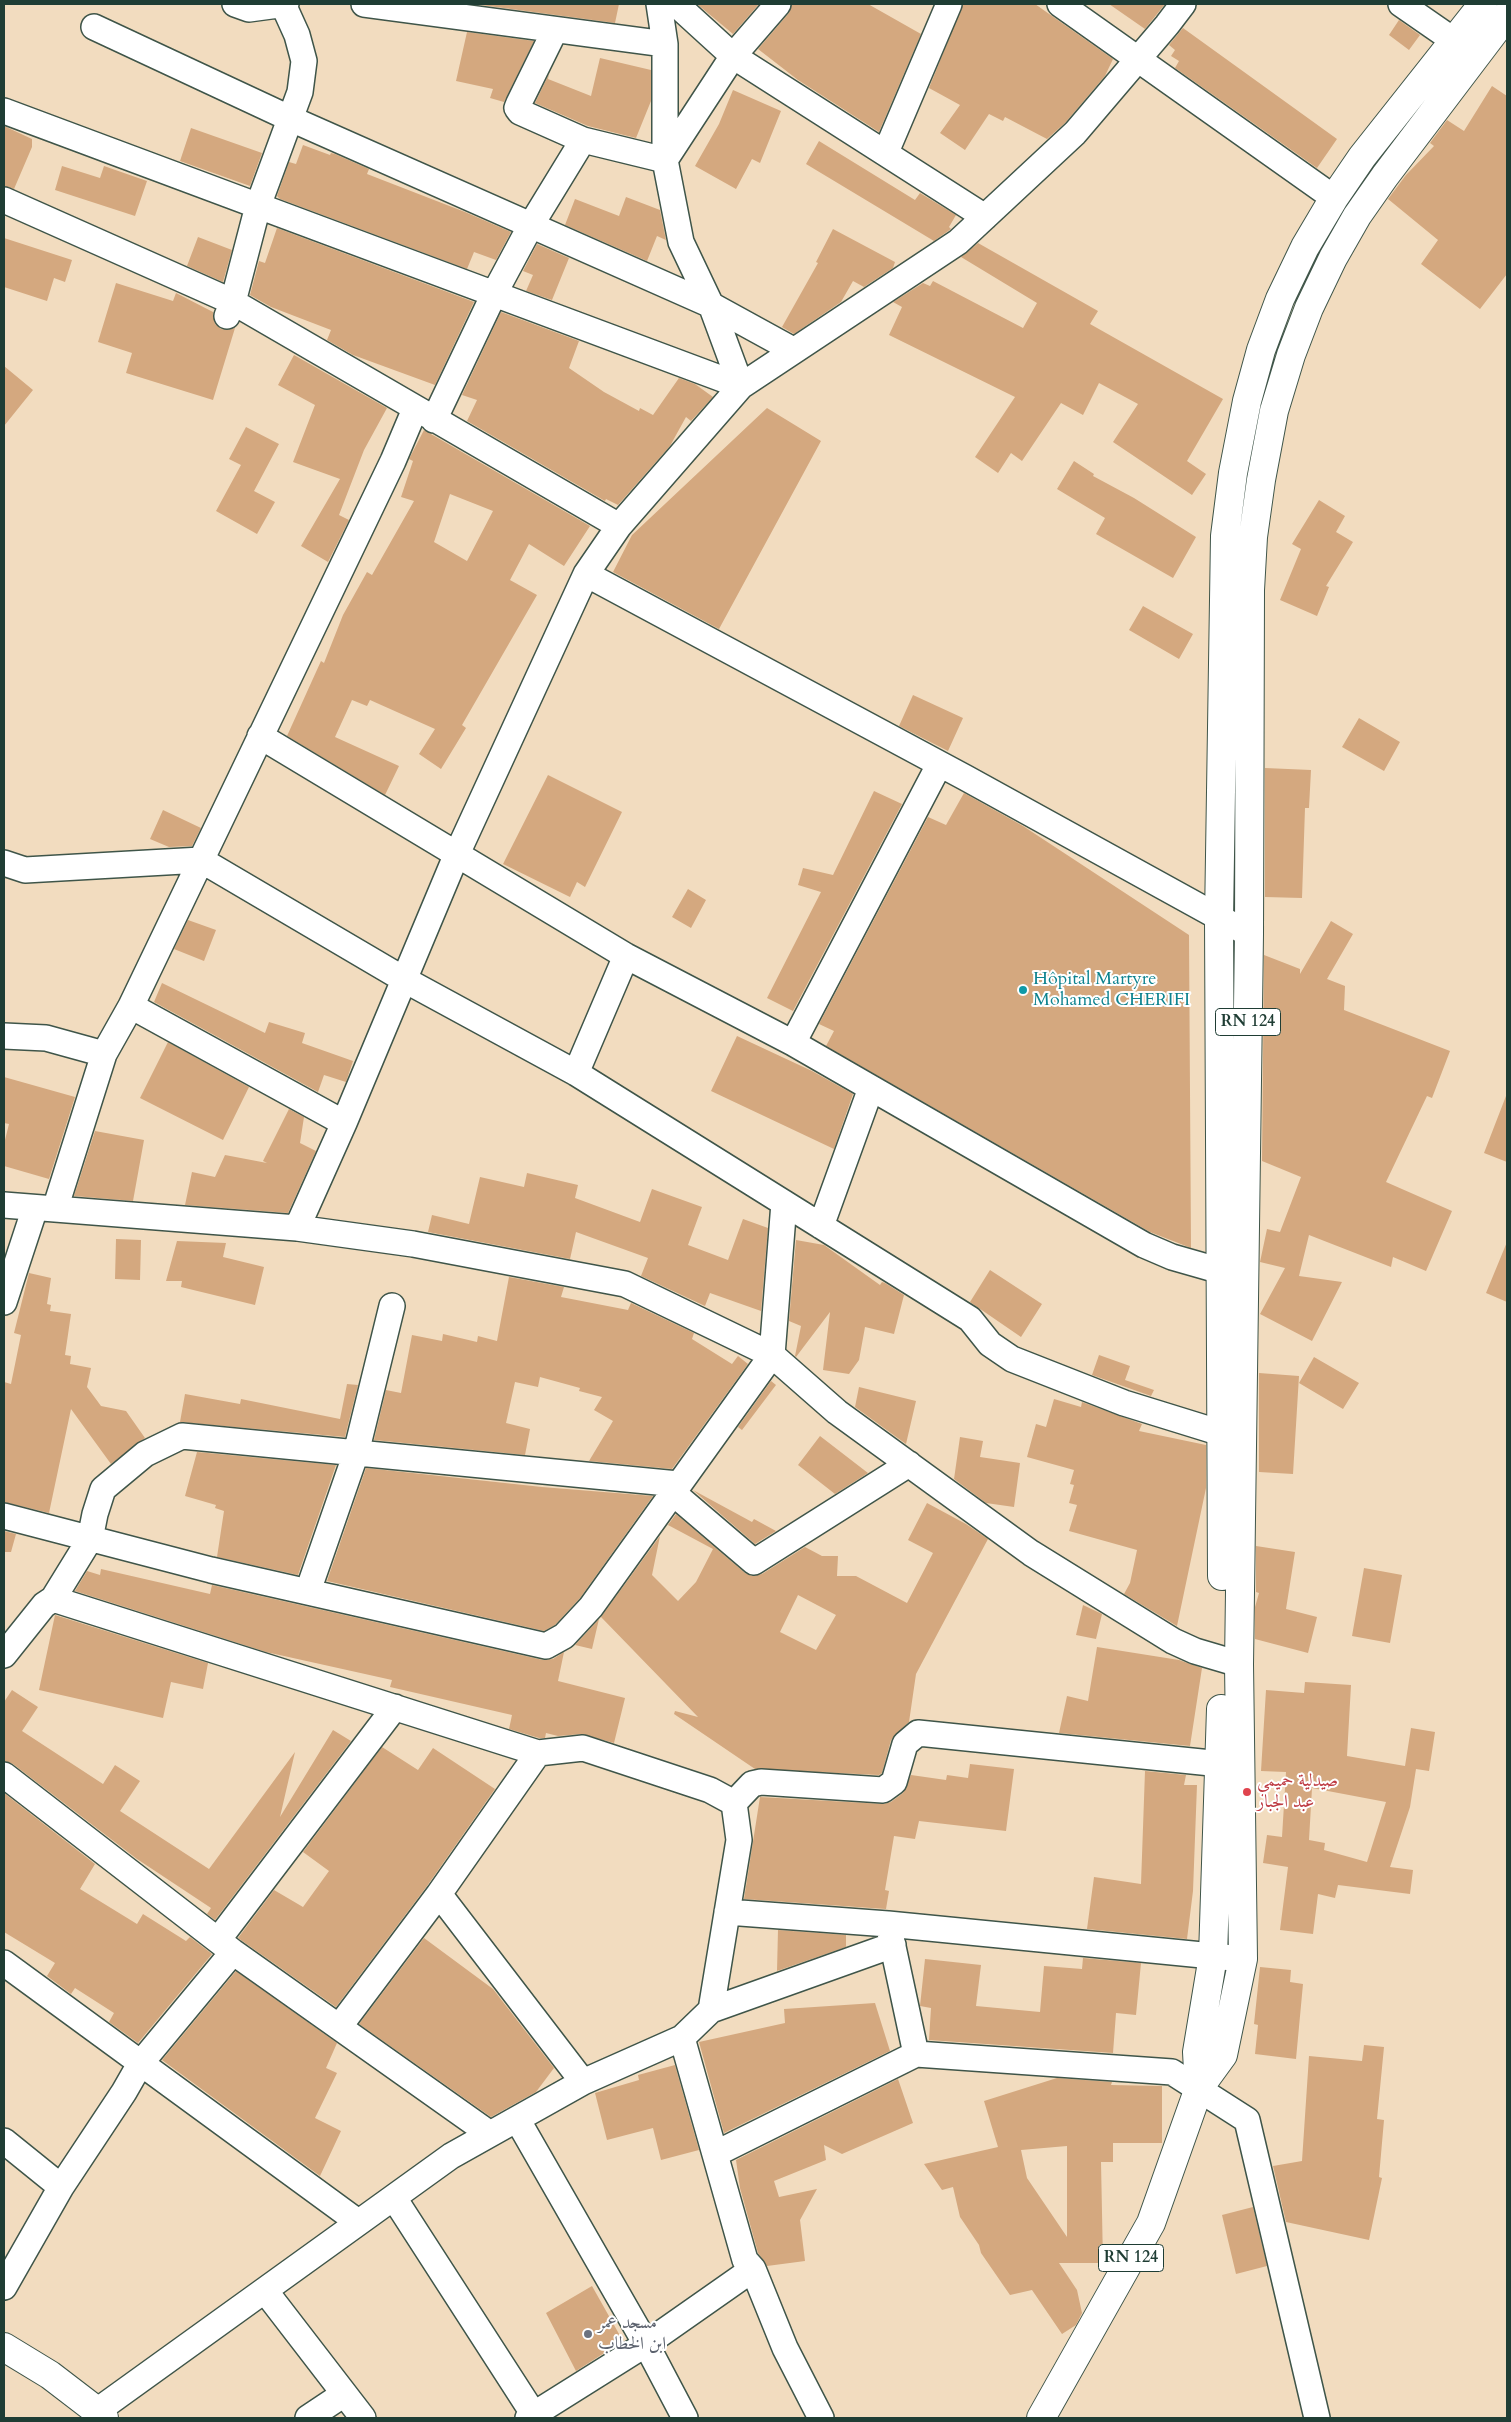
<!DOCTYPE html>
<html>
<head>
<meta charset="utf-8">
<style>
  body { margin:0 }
  #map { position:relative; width:1511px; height:2422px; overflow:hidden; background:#f2dcbf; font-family:Cardo,serif }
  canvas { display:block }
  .frame { position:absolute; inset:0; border:5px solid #1f3d34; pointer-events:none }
</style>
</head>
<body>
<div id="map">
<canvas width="1511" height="2422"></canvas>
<div class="frame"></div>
</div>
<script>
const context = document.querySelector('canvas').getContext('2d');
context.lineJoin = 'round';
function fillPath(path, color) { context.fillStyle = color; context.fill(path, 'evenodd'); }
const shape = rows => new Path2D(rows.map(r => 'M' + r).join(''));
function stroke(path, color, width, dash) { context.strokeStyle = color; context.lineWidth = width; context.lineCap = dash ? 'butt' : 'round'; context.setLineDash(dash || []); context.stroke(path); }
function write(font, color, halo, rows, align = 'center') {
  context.font = font + ' Cardo,Amiri,serif'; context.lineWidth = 4; context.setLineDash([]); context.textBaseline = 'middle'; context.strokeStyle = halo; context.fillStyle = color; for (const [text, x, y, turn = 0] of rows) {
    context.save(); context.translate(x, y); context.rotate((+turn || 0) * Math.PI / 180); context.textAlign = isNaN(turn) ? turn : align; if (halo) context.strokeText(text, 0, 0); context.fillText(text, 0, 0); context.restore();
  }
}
fillPath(shape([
  [474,4,619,4,615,23],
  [697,4,759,4,733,34],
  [792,4,868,4,921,34,879,132,798,80,758,49,789,13],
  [963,4,1035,4,1113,59,1105,76,1065,123,1047,139,1005,117,1003,121,989,114,965,150,940,133,960,105,929,88],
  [1109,4,1165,4,1145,29],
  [1399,20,1420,35,1409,50,1389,35],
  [1183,28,1337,139,1317,168,1175,68,1179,61,1171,56,1175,50,1169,45],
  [467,32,534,41,504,102,490,98,493,89,456,81],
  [600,58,651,70,651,101,636,138,588,126,535,103,549,74,548,79,591,96],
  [1492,86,1507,96,1507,274,1480,309,1421,264,1438,240,1388,199,1406,175,1434,146,1430,143,1447,120,1464,131],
  [733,90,781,111,760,163,752,159,736,189,695,166,719,124],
  [4,126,32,139,32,147,14,189,4,186],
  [191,128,262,153,250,186,180,161],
  [819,141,915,200,920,193,956,215,949,227,951,229,934,241,806,164],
  [303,145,330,155,331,153,335,154,369,169,367,174,465,212,511,232,496,260,474,252,467,269,280,199,277,196,289,162,296,164],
  [62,166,100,178,104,166,147,181,135,216,55,190],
  [626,197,660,210,666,240,657,236,647,261,565,225,575,199,619,216],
  [277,228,474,302,435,385,353,355,327,340,331,330,271,307,250,295,259,261,265,263],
  [833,229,895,262,893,268,864,287,853,281,841,302,794,334,782,327,818,263,816,262],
  [198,237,232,250,223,282,187,266],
  [4,238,72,260,65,282,54,278,47,301,4,287],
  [978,243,1098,311,1090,324,1223,399,1187,461,1206,474,1192,495,1113,442,1138,404,1099,383,1083,415,1061,403,1022,461,1011,453,998,473,975,457,1015,397,889,335,902,307,893,302,923,283,930,286,933,281,1023,328,1037,303,961,257],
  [537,244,569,258,552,300,526,291,533,275,523,271],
  [116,283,173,301,176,293,213,312,215,324,221,329,228,330,235,328,213,400,126,373,132,353,98,342],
  [501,312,579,341,569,368,604,392,639,411,640,408,653,415,679,378,695,384,713,397,691,421,686,417,670,446,618,505,606,499,605,501,467,421,477,400,462,395],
  [294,355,387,408,364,450,339,515,349,520,328,562,301,546,340,479,293,462,315,405,278,385],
  [4,366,33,390,4,426],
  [767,408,821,441,719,629,613,572,632,535],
  [246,427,279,444,254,491,275,502,257,534,216,511,241,465,229,459],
  [424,430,590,526,564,566,529,544,510,580,537,595,462,725,466,728,441,769,419,754,435,729,370,700,367,706,352,700,335,737,399,766,385,795,287,736,321,661,324,663,343,615,367,572,372,575,414,501,401,497,413,461,409,459],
  [450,494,493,511,467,561,434,542],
  [1074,461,1094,474,1093,476,1134,498,1196,537,1173,578,1096,534,1105,518,1057,489],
  [1319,500,1345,516,1336,532,1353,542,1326,586,1329,587,1317,616,1280,600,1301,549,1292,544],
  [1143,606,1193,634,1179,659,1129,630],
  [913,695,963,718,948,751,899,726],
  [1359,718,1400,742,1384,771,1342,747],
  [1265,768,1311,770,1309,808,1305,808,1302,898,1265,897],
  [548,775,622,812,585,887,577,882,570,897,503,864],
  [874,791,902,804,793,1011,767,998,821,892,798,885,803,868,833,875],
  [964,793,1023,826,1189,935,1191,1248,1150,1232,826,1046,834,1031,819,1024,928,817,946,825],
  [163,810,201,828,192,846,169,847,150,839],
  [688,889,706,900,691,928,672,917],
  [188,920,216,930,204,961,174,949],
  [1331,921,1353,934,1327,979,1345,986,1344,1010,1450,1051,1432,1098,1427,1096,1386,1182,1452,1211,1426,1271,1393,1257,1391,1267,1309,1235,1299,1276,1342,1282,1312,1341,1260,1314,1285,1268,1260,1262,1267,1229,1280,1232,1301,1177,1262,1161,1264,955,1300,969,1300,974],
  [162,983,265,1033,269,1022,305,1033,302,1043,353,1061,346,1082,324,1075,318,1092,154,1002],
  [737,1036,812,1071,853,1094,834,1149,711,1091],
  [168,1042,249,1087,223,1140,140,1098],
  [4,1077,75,1097,49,1179,4,1166,4,1144,9,1124,4,1123],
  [1506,1096,1507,1096,1507,1162,1484,1153],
  [289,1109,304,1117,300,1143,316,1151,288,1213,185,1205,192,1172,215,1177,225,1155,267,1163,263,1161],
  [95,1131,144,1140,133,1201,74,1196],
  [527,1173,578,1185,575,1198,640,1222,652,1189,702,1207,688,1245,728,1260,743,1219,768,1228,761,1311,710,1293,705,1306,641,1276,648,1258,576,1232,570,1259,428,1232,432,1215,469,1224,480,1177,524,1187],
  [116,1239,141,1240,140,1280,115,1279],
  [796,1240,824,1245,880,1285,882,1282,885,1283,904,1295,894,1334,865,1327,859,1360,849,1374,823,1370,830,1312,796,1357,795,1356,801,1326,789,1321],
  [177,1241,226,1243,223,1257,264,1267,255,1305,181,1287,182,1281,166,1281],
  [1507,1242,1507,1302,1486,1293],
  [990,1270,1042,1304,1021,1337,970,1302],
  [29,1273,51,1278,47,1304,51,1305,50,1311,71,1314,65,1355,71,1356,70,1364,91,1368,87,1387,101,1406,126,1411,145,1438,111,1464,71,1409,49,1513,4,1502,4,1382,11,1384,21,1335,14,1333],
  [509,1277,564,1287,561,1297,628,1310,631,1303,694,1333,692,1339,732,1364,738,1356,748,1364,672,1469,589,1461,613,1421,594,1410,602,1397,579,1391,580,1388,540,1377,538,1387,515,1382,506,1423,530,1429,525,1455,374,1440,386,1390,401,1393,412,1335,442,1341,443,1334,477,1342,478,1336,497,1341],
  [1099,1355,1130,1366,1125,1380,1154,1390,1151,1396,1092,1375],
  [1314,1357,1359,1383,1343,1409,1299,1383],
  [1259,1373,1299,1376,1293,1474,1259,1472],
  [771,1381,776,1385,742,1430,738,1427],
  [347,1384,358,1385,345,1437,180,1422,185,1394,240,1404,241,1399,340,1419],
  [859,1387,916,1401,906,1444,855,1407],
  [1054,1399,1081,1407,1082,1402,1142,1424,1139,1431,1206,1445,1206,1488,1177,1626,1124,1594,1130,1583,1137,1550,1069,1531,1077,1505,1069,1503,1074,1485,1070,1484,1074,1470,1027,1457,1036,1424,1046,1427],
  [820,1436,855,1463,868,1473,835,1494,798,1465],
  [960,1437,983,1441,980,1457,1020,1463,1014,1507,986,1503,954,1479],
  [197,1452,336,1465,298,1575,217,1557,224,1511,215,1508,216,1505,185,1496],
  [366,1468,542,1487,653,1496,580,1598,555,1625,544,1631,327,1581],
  [693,1490,752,1522,754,1519,776,1531,755,1544],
  [927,1503,966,1524,988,1539,916,1674,909,1722,891,1740,882,1773,879,1775,755,1769,674,1714,675,1711,698,1717,601,1617,660,1536,652,1575,678,1601,696,1582,713,1549,668,1525,676,1514,745,1573,752,1576,762,1574,805,1547,822,1556,838,1556,837,1576,856,1576,907,1603,933,1553,908,1540],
  [798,1595,836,1615,816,1650,780,1632],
  [4,1531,16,1534,11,1552,4,1552],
  [1256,1546,1295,1552,1286,1609,1317,1617,1308,1653,1255,1639,1255,1607,1259,1593,1256,1592],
  [1364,1568,1402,1575,1390,1643,1352,1636],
  [101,1569,210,1594,212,1585,543,1660,553,1659,564,1652,558,1681,625,1698,614,1743,582,1734,558,1736,546,1733,545,1738,539,1738,509,1729,512,1715,390,1687,392,1680,266,1652,75,1591,87,1571,100,1575],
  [1083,1605,1102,1614,1096,1639,1076,1635],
  [55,1615,208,1663,203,1689,171,1682,163,1718,39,1690],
  [599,1619,592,1649,575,1645],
  [1097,1647,1179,1660,1202,1668,1190,1746,1059,1733,1067,1696,1088,1701],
  [1305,1682,1351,1685,1347,1756,1405,1766,1411,1728,1435,1732,1429,1771,1416,1769,1410,1807,1390,1867,1413,1870,1410,1894,1338,1885,1335,1898,1318,1894,1313,1934,1280,1930,1288,1867,1263,1863,1267,1835,1282,1837,1286,1772,1261,1771,1266,1690,1304,1693],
  [1312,1788,1386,1802,1367,1862,1324,1850,1325,1843,1309,1840],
  [12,1690,38,1707,22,1731,103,1784,115,1765,140,1781,120,1811,209,1869,295,1752,280,1817,333,1730,351,1741,215,1920,207,1914,211,1908,137,1859,13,1764,4,1761,4,1702],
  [382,1747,418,1770,433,1748,495,1789,427,1886,336,2007,238,1938,274,1890,303,1907,329,1871,303,1852],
  [970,1764,1014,1769,1006,1831,919,1821,915,1839,894,1836,885,1890,889,1891,886,1909,744,1899,760,1797,883,1804,891,1802,903,1793,911,1775,946,1780,947,1775,968,1778],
  [1145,1771,1186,1775,1184,1785,1197,1785,1193,1891,1187,1939,1087,1929,1094,1877,1141,1884],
  [4,1793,95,1864,80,1889,137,1924,143,1914,186,1941,190,1937,212,1954,138,2043,109,2022,114,2013,75,1988,71,1994,47,1976,55,1963,4,1932],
  [778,1930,846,1935,846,1947,777,1971],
  [424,1938,493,1989,554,2068,536,2092,491,2117,359,2024],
  [1083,1958,1141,1963,1136,2015,1116,2013,1113,2053,929,2040,931,2008,920,2006,925,1959,981,1965,976,2006,1040,2012,1044,1966,1082,1969],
  [1260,1967,1291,1970,1290,1982,1303,1984,1296,2059,1255,2054,1258,2025,1254,2024],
  [236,1971,337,2043,326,2068,337,2073,315,2118,341,2131,320,2176,162,2060],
  [875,2003,890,2051,724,2133,699,2042,785,2023,784,2009],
  [1364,2045,1384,2047,1377,2119,1384,2120,1379,2177,1382,2178,1369,2240,1286,2222,1273,2166,1302,2161,1309,2056,1362,2061],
  [675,2065,699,2150,661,2160,653,2128,607,2140,595,2093,639,2080,638,2075],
  [1057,2078,1112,2082,1111,2085,1162,2086,1162,2143,1113,2143,1113,2162,1101,2162,1103,2263,1059,2263,1077,2290,1082,2313,1076,2325,1062,2334,1032,2290,1010,2295,981,2253,979,2245,960,2217,953,2187,942,2190,924,2164,998,2147,984,2101],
  [1067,2146,1067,2237,1027,2178,1021,2150],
  [898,2079,913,2123,842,2154,824,2145,826,2160,774,2181,779,2197,817,2189,800,2220,805,2261,767,2266,758,2253,740,2188,736,2160],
  [1253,2207,1267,2266,1236,2274,1222,2215],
  [592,2286,623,2341,576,2371,546,2313]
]), '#d4a87f');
const minor = shape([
  [235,4,249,9,286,4],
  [364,4,665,44],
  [659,4,665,44,665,160,681,242,711,305,741,386],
  [676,4,733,56,985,217],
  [1060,4,1334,198],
  [1401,4,1453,40],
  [94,27,289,118,711,305,793,350],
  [555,30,519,103,517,108,520,112,583,140,665,160,733,56,778,4],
  [4,111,741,386],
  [886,152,949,4],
  [4,200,233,302,619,526],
  [227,316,233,302,258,206,300,92,304,61,297,35,283,4],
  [434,420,494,294,531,225,583,140],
  [586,574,966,778,1249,934],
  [260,736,626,956,793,1043,1144,1245,1172,1257,1221,1271],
  [4,863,25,870,201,860,405,980,576,1073,970,1319,990,1344,1012,1359,1124,1403,1221,1433],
  [131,1006,344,1123],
  [4,1036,46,1038,104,1054],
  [793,1043,939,765],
  [576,1073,626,956],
  [4,1205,297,1228,413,1244,625,1284,772,1355,837,1412,1031,1553,1173,1641,1195,1651,1239,1664],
  [55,1209,104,1054,131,1006,306,642,393,461,415,409],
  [821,1226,871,1088],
  [297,1228,344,1123,456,856,586,574,619,526,741,386,958,242,1075,133,1167,25,1183,4],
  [4,1302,35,1208],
  [672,1492,754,1562,909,1464],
  [4,1516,211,1570,546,1646,564,1636,591,1607,772,1355,784,1203],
  [308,1591,356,1453,392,1306],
  [53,1599,90,1539,95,1514,103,1489,145,1454,182,1436,678,1484],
  [4,1655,44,1605,53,1599,538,1753,583,1748,710,1790,734,1803,739,1840,711,2010,682,2038,583,2082,451,2156,97,2411],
  [538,1753,439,1894,583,2082],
  [4,1775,233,1952,490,2134],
  [734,1803,752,1784,761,1782,883,1790,894,1782,905,1744,918,1733,1221,1764],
  [727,1912,888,1924,1243,1959],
  [889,1928,916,2054],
  [218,1940,395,1707],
  [4,1963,358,2222],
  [711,2010,893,1945],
  [339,2027,439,1894],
  [682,2038,745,2260,753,2269,785,2348,821,2418],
  [517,2119,646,2344,685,2418],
  [4,2141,61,2187],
  [715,2154,916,2054,1172,2072,1247,2120,1317,2418],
  [394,2198,536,2418],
  [4,2287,61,2187,124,2092,140,2064,233,1952],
  [266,2292,363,2418],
  [308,2418,344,2394],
  [528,2418,646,2344,753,2269]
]);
const major = shape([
  [1222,1576,1219,919,1225,536,1233,473,1247,401,1261,350,1280,299,1305,247,1334,198,1362,157,1483,4],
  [1199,2088,1197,2052,1213,1956,1221,1709],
  [4,2347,50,2375,97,2411,104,2418],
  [1041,2418,1151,2223,1199,2088,1223,2055,1243,1959,1239,1664,1249,934,1250,590,1253,537,1261,480,1274,411,1291,355,1309,308,1333,258,1357,216,1385,176,1507,15]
]);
stroke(minor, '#3f5549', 28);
stroke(major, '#3f5549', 30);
stroke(minor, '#fff', 25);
stroke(major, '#fff', 28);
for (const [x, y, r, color] of [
  [1023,990,5,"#0f9aa8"],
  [1247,1792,5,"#e0444e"],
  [588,2334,5,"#6b7280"]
]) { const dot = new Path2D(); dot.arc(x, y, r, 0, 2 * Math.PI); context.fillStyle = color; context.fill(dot); stroke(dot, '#fff', 2); }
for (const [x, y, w] of [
  [1248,1022,65],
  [1131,2258,65]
]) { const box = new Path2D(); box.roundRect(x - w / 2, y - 13.5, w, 27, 4); context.fillStyle = '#fff'; context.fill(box); stroke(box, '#1f3d34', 1); }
write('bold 16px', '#1f3d34', null, [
  ["RN 124",1248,1022],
  ["RN 124",1131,2258]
]);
write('18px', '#0d838f', '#fff', [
  ["Hôpital Martyre",1033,980],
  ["Mohamed CHERIFI",1033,1001]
], 'left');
write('18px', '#be3a42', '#fff', [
  ["صيدلية حميمي",1257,1782],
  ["عبد الجبار",1257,1803]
], 'left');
write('18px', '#5b616d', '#fff', [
  ["مسجد عمر",598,2324],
  ["ابن الخطاب",598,2345]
], 'left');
</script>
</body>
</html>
